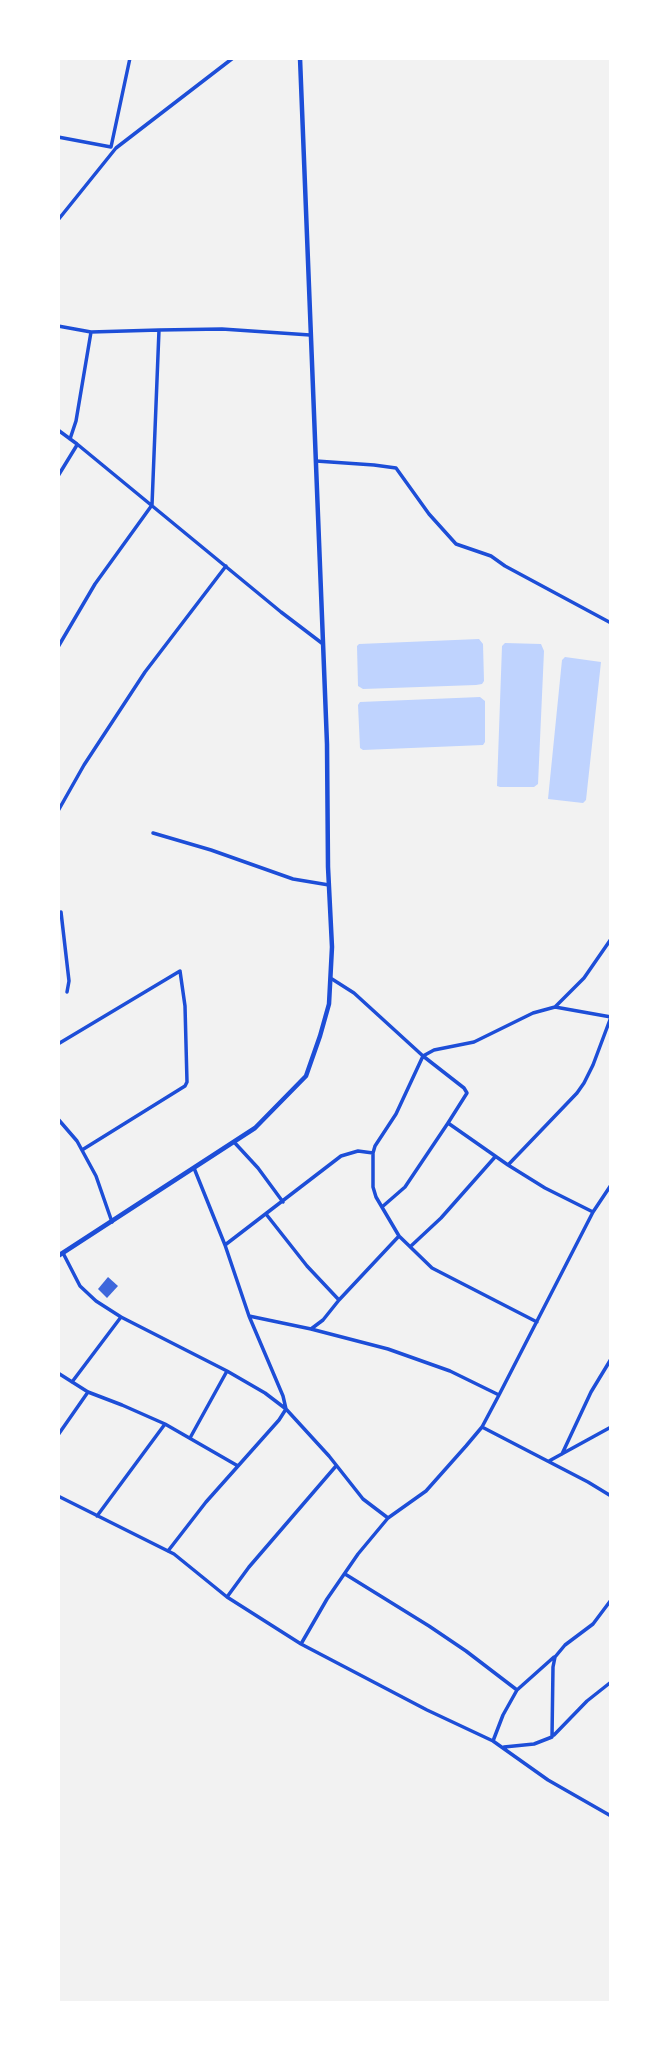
<!DOCTYPE html>
<html>
<head>
<meta charset="utf-8">
<style>
  body { margin:0 }
  #map { position:relative; width:669px; height:2061px; overflow:hidden; background:#f2f2f2; font-family:Arial,sans-serif }
  canvas { display:block }
  .frame { position:absolute; inset:0; border:60px solid #fff; pointer-events:none }
</style>
</head>
<body>
<div id="map">
<canvas width="669" height="2061"></canvas>
<div class="frame"></div>
</div>
<script>
const context = document.querySelector('canvas').getContext('2d');
context.lineJoin = 'round';
function fillPath(path, color) { context.fillStyle = color; context.fill(path, 'evenodd'); }
const shape = rows => new Path2D(rows.map(r => 'M' + r).join(''));
function stroke(path, color, width, dash) { context.strokeStyle = color; context.lineWidth = width; context.lineCap = dash ? 'butt' : 'round'; context.setLineDash(dash || []); context.stroke(path); }
fillPath(shape([
  [479,639,483,644,484,681,482,684,476,685,363,689,358,686,357,646,359,644],
  [505,643,541,644,544,651,538,784,534,787,500,787,497,786,502,646],
  [565,657,601,662,586,800,583,803,548,799,562,660],
  [480,697,485,701,485,742,483,745,363,750,360,748,358,705,360,702]
]), '#bfd3fe');
fillPath(shape([
  [108,1277,118,1286,107,1298,98,1289]
]), '#3d67dc');
stroke(shape([
  [58,137,111,147],
  [111,147,130,58],
  [58,220,116,148,233,58],
  [58,326,91,332],
  [58,430,77,444,281,612,323,644],
  [70,439,76,421,91,332,159,330],
  [316,461,374,465,396,468,429,514,456,544,491,556,505,566,611,623],
  [58,476,77,445],
  [58,647,95,584,152,505,159,330,222,329,310,335],
  [58,811,84,765,145,672,226,566],
  [153,833,211,850,293,879,329,885],
  [61,912,69,981,67,992],
  [332,979,354,993,423,1056,464,1088,467,1093,448,1123,508,1165,545,1188,593,1212,499,1395],
  [555,1007,584,978,611,939],
  [58,1044,180,971,185,1006,187,1082,185,1086,82,1150],
  [58,1119,77,1141,96,1176,112,1222],
  [234,1142,258,1168,283,1202],
  [508,1165,577,1093,584,1083,593,1065,611,1017],
  [382,1207,405,1187,448,1123],
  [593,1212,611,1185],
  [266,1214,307,1266,339,1300],
  [399,1236,432,1268,537,1322],
  [225,1245,341,1156,358,1151,373,1153],
  [411,1246,441,1218,495,1157],
  [63,1253,80,1286,96,1301,121,1317,227,1371,265,1393,286,1409,329,1456,363,1499,388,1518],
  [249,1316,311,1329,323,1320,339,1300,399,1236,376,1197,373,1187,373,1153,375,1146,396,1114,423,1056,434,1050,474,1042,533,1013,555,1007,611,1017],
  [58,1373,88,1392,122,1405,165,1424,238,1466],
  [72,1382,121,1317],
  [482,1427,588,1482,611,1496],
  [58,1435,88,1392],
  [190,1438,227,1371],
  [562,1454,591,1392,611,1359],
  [549,1461,611,1427],
  [58,1496,174,1554,227,1597,301,1644,427,1710,493,1741,548,1780,611,1816],
  [97,1516,165,1424],
  [168,1551,206,1502,279,1420,286,1409,283,1396,249,1316,225,1245,194,1168],
  [345,1574,429,1626,466,1651,517,1690],
  [227,1597,249,1567,336,1466],
  [301,1644,327,1599,358,1554,388,1518,426,1491,466,1446,482,1427,499,1395,450,1371,388,1349,311,1329],
  [554,1735,587,1701,611,1682],
  [493,1741,503,1715,517,1690,554,1657],
  [504,1747,534,1744,552,1737,553,1667,555,1657,565,1645,593,1624,611,1600]
]), '#1d4ed8', 3.5);
stroke(shape([
  [58,1256,255,1128,306,1076,320,1036,329,1004,332,947,328,867,327,744,300,58]
]), '#1d4ed8', 4.5);
</script>
</body>
</html>
